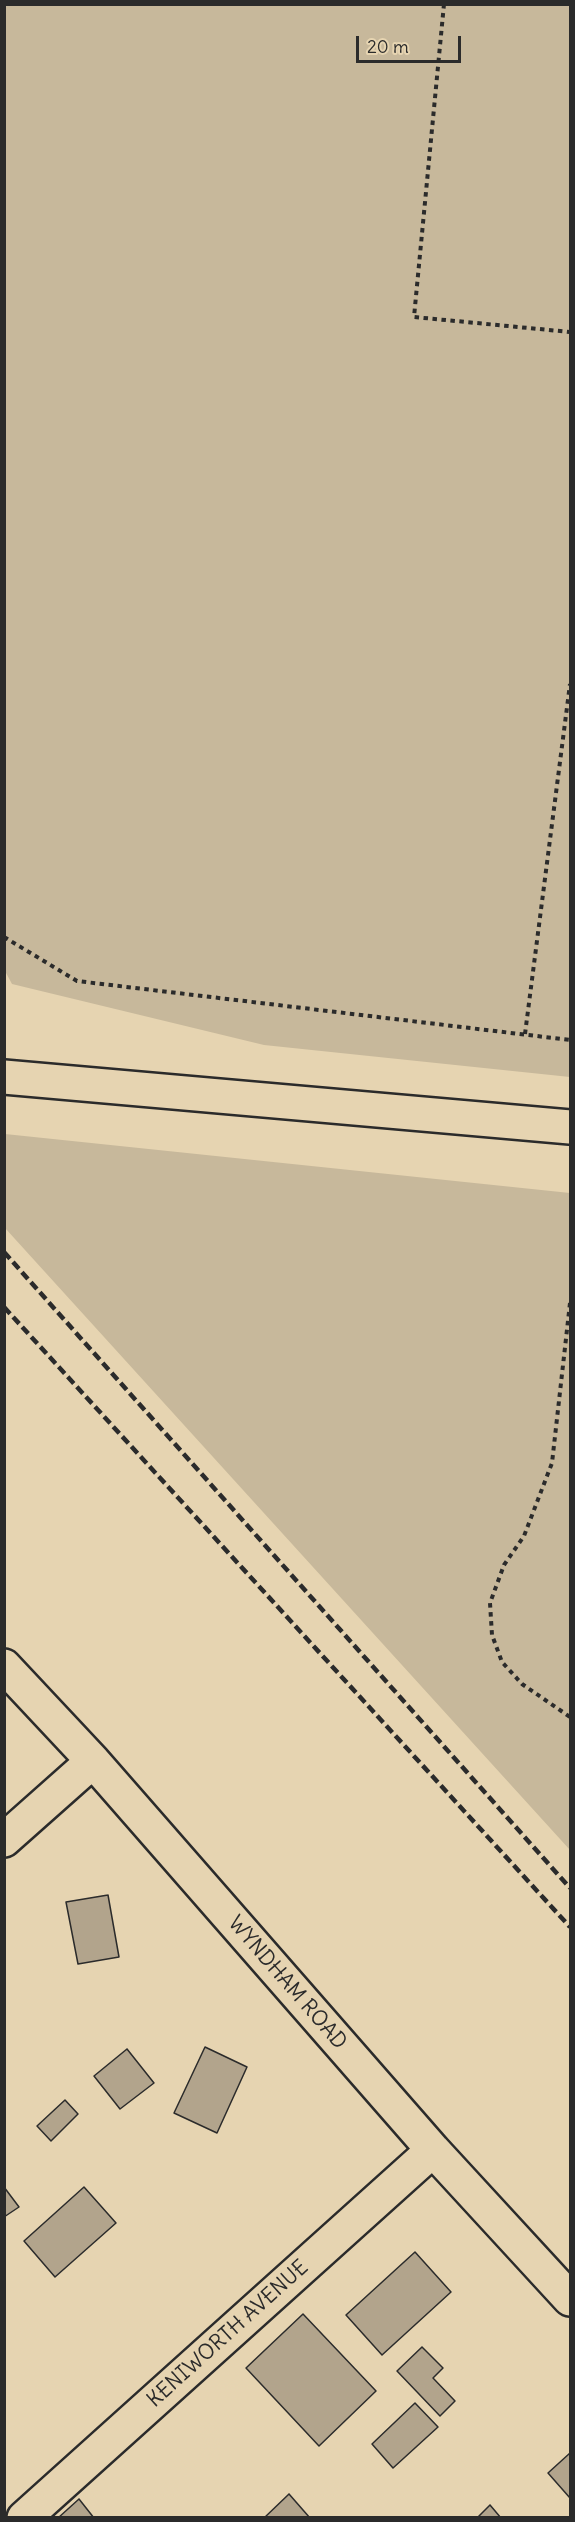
<!DOCTYPE html>
<html>
<head>
<meta charset="utf-8">
<style>
  body { margin:0 }
  #map { position:relative; width:575px; height:2522px; overflow:hidden; background:#e6d4b1; font-family:Delius,sans-serif }
  canvas { display:block }
  .frame { position:absolute; inset:0; border:6px solid #2b2b2b; pointer-events:none }
  .scale { position:absolute; left:356px; top:36px; width:105px; height:27px; box-sizing:border-box; border:3px solid #2b2b2b; border-top:0; padding-left:8px; font-size:18px; line-height:21px; white-space:nowrap; color:#2b2b2b; -webkit-text-stroke:4px #e6d4b1; paint-order:stroke }
</style>
</head>
<body>
<div id="map">
<canvas width="575" height="2522"></canvas>
<div class="frame"></div>
<div class="scale">20 m</div>
</div>
<script>
const context = document.querySelector('canvas').getContext('2d');
context.lineJoin = 'round';
function fillPath(path, color) { context.fillStyle = color; context.fill(path, 'evenodd'); }
const shape = rows => new Path2D(rows.map(r => 'M' + r).join(''));
function stroke(path, color, width, dash) { context.strokeStyle = color; context.lineWidth = width; context.lineCap = dash ? 'butt' : 'round'; context.setLineDash(dash || []); context.stroke(path); }
function write(font, color, halo, rows, align = 'center') {
  context.font = font + ' Delius,sans-serif'; context.lineWidth = 4.5; context.setLineDash([]); context.textBaseline = 'middle'; context.strokeStyle = halo; context.fillStyle = color; for (const [text, x, y, turn = 0] of rows) {
    context.save(); context.translate(x, y); context.rotate((+turn || 0) * Math.PI / 180); context.textAlign = isNaN(turn) ? turn : align; if (halo) context.strokeText(text, 0, 0); context.fillText(text, 0, 0); context.restore();
  }
}
fillPath(shape([
  [4,5,570,5,570,1077,264,1045,12,984,5,971],
  [5,1134,570,1193,570,1850,5,1228]
]), '#c7b89b');
const building = shape([
  [108,1895,119,1957,78,1964,66,1902,108,1895],
  [205,2047,247,2067,217,2133,174,2113,205,2047],
  [127,2049,154,2083,120,2109,94,2076,127,2049],
  [65,2100,78,2114,51,2141,37,2126,65,2100],
  [4,2187,19,2207,4,2217,4,2187],
  [84,2187,116,2223,55,2277,24,2241,84,2187],
  [415,2252,451,2292,382,2355,346,2315,415,2252],
  [303,2314,376,2391,319,2446,246,2368,303,2314],
  [422,2347,443,2368,433,2378,455,2401,440,2416,397,2371,422,2347],
  [415,2403,438,2427,393,2468,372,2444,415,2403],
  [570,2453,570,2498,548,2473,570,2453],
  [289,2494,310,2518,264,2518,289,2494],
  [79,2499,94,2518,58,2518,79,2499],
  [490,2505,501,2518,477,2518,490,2505]
]);
fillPath(building, '#b2a48c');
stroke(building, '#2b2b2b', 1.5);
const minor = shape([
  [4,1077,570,1127],
  [4,1666,93,1761,433,2150,570,2299],
  [4,1840,93,1761],
  [24,2518,433,2150]
]);
stroke(minor, '#2b2b2b', 38);
stroke(shape([
  [444,4,414,317,570,332],
  [4,937,77,981,570,1040],
  [525,1034,570,684],
  [570,1303,552,1463,524,1536,504,1565,490,1603,492,1635,502,1662,522,1684,570,1717]
]), '#2b2b2b', 4, [4.5, 4.5]);
stroke(minor, '#e6d4b1', 33);
stroke(shape([
  [4,1252,570,1888],
  [4,1307,570,1927]
]), '#2b2b2b', 4.5, [9, 4.5]);
write('21px', '#2b2b2b', '#e6d4b1', [
  ["WYNDHAM ROAD",287,1983,49],
  ["KENIWORTH AVENUE",228,2334,-42]
]);
</script>
</body>
</html>
